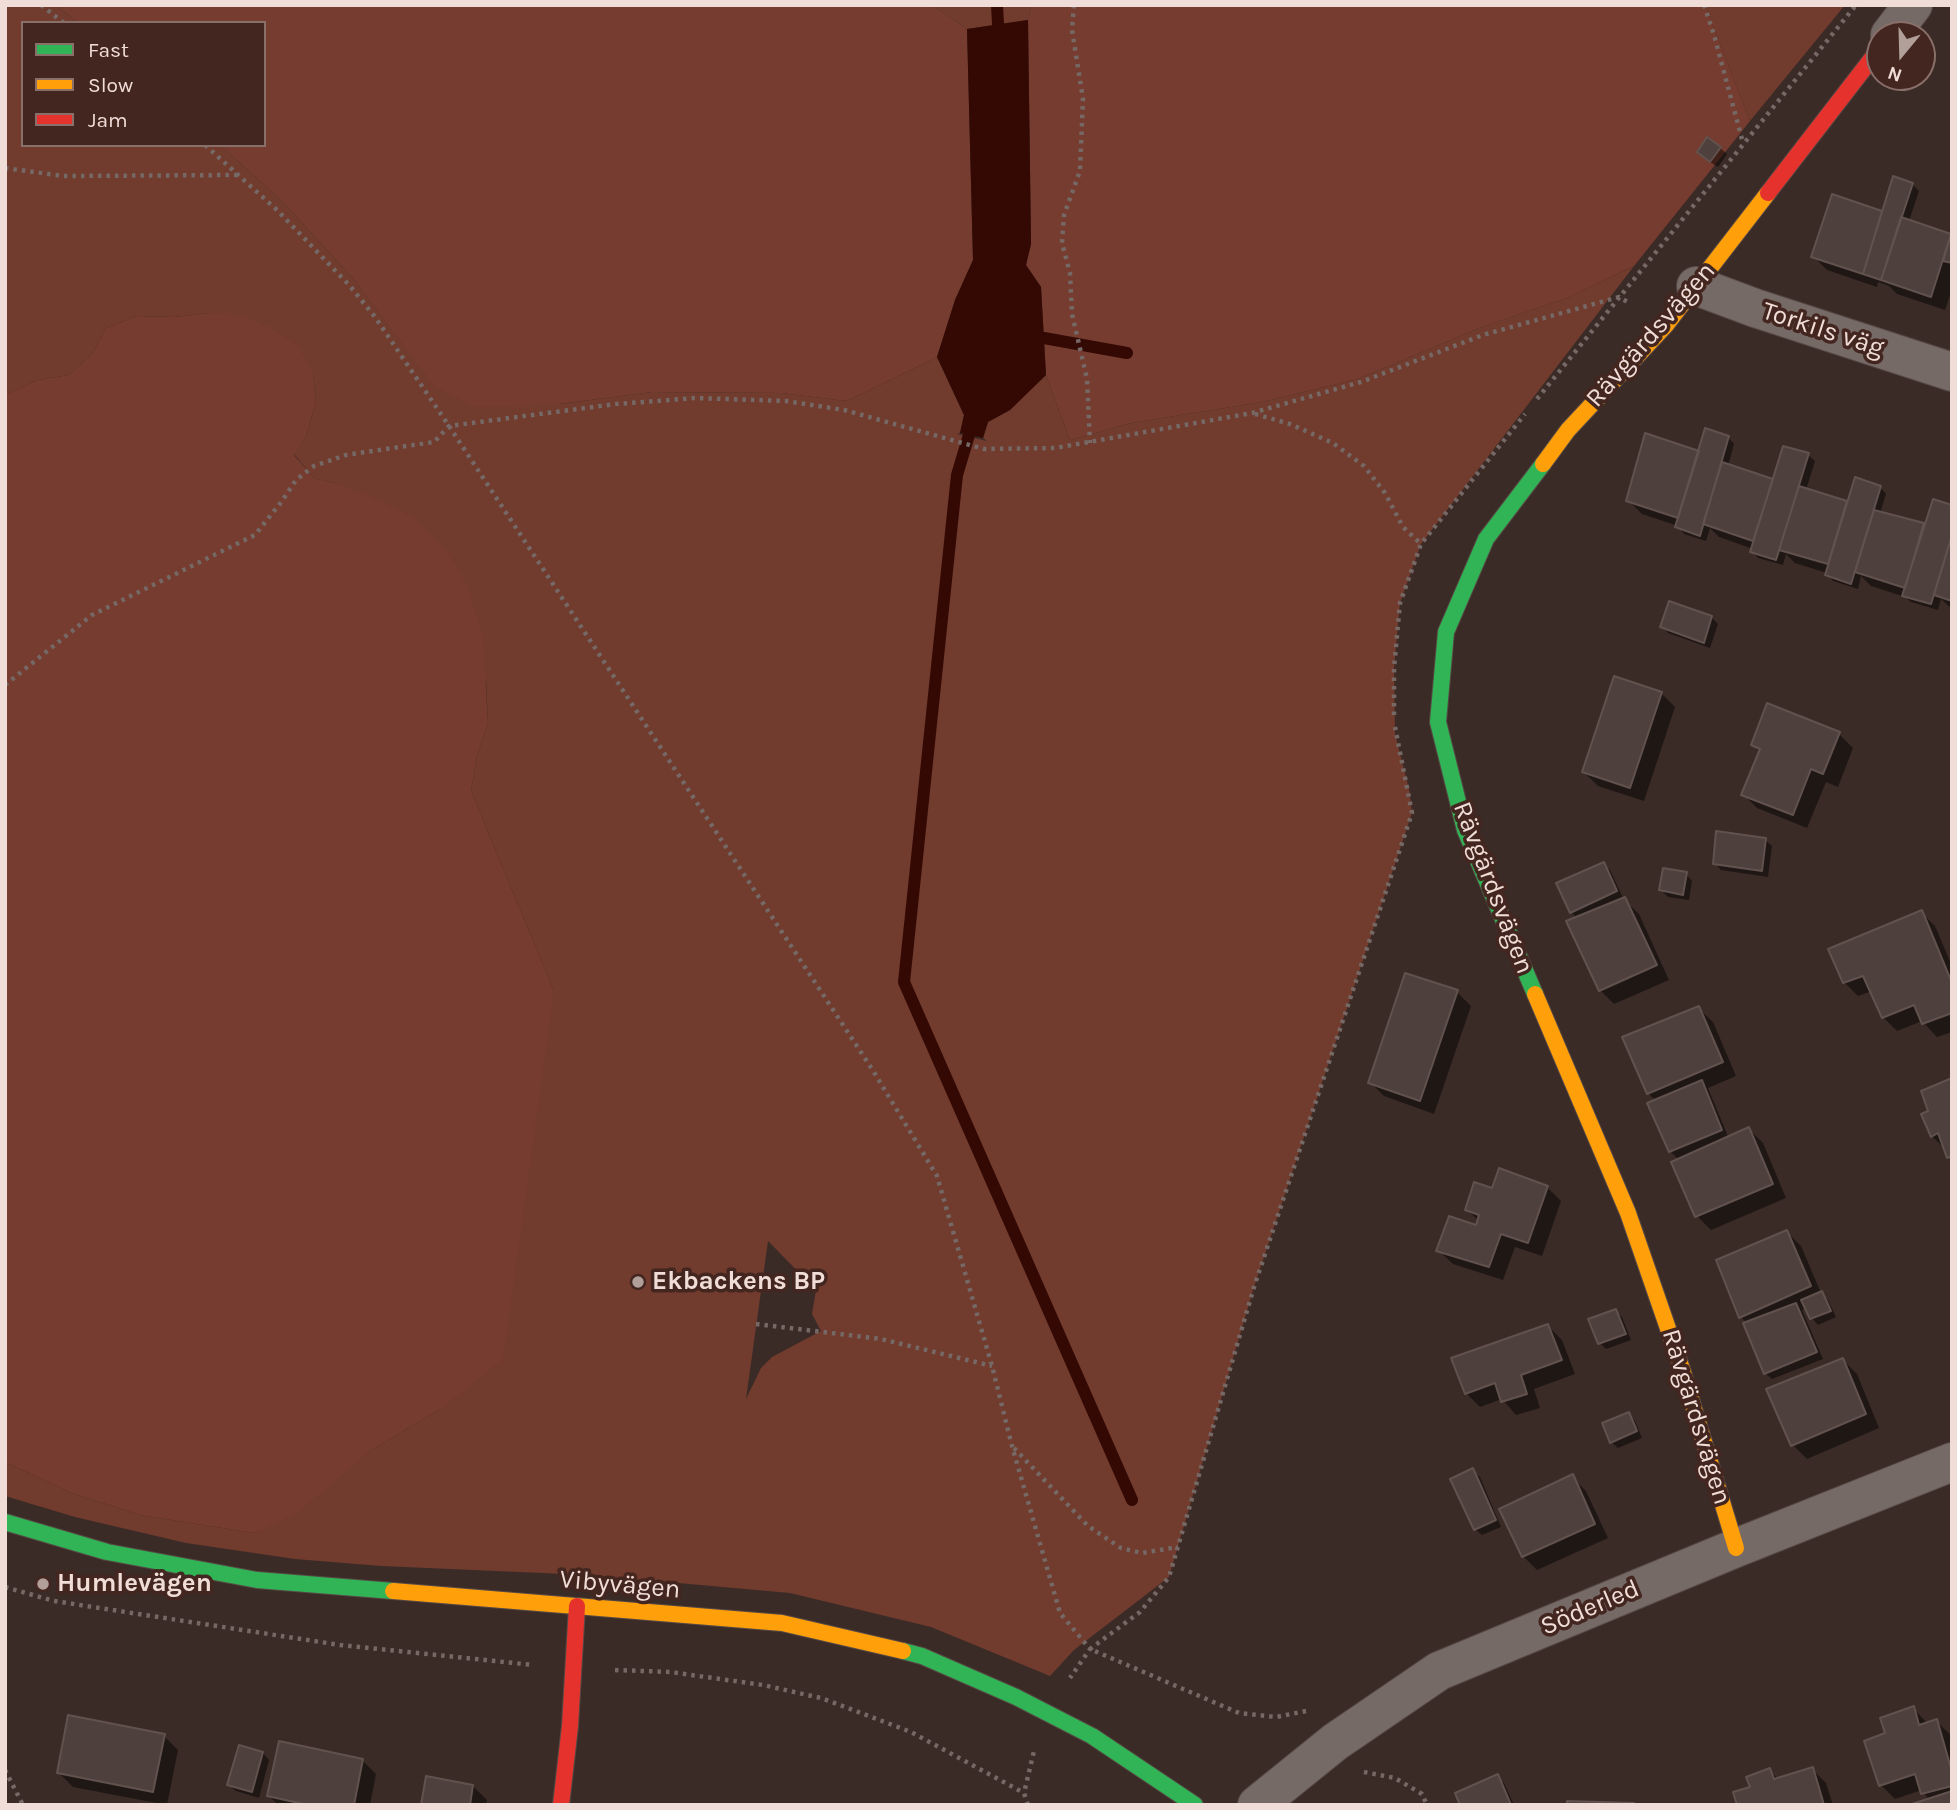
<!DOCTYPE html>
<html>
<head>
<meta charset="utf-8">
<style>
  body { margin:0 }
  #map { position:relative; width:1957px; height:1810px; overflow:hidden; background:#3b2b27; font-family:Karla,sans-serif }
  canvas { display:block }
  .frame { position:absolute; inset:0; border:7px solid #f1ddd8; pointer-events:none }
  .legend { position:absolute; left:21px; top:21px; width:245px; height:126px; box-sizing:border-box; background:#43261f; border:2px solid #896f69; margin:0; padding:9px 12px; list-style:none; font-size:21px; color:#f1ddd8 }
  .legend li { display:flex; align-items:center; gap:14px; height:35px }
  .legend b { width:35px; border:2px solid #896f69 }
  .north { position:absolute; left:1866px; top:21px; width:70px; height:70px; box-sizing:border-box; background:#43261f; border:2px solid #896f69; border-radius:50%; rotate:199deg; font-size:19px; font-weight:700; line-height:28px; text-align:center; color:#f1ddd8 }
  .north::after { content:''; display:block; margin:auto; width:24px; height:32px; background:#b19f9a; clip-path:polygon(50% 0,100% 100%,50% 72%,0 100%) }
</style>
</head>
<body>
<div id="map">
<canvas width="1957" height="1810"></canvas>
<div class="frame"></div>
<ul class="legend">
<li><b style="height:9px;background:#30b455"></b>Fast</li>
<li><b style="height:9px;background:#ff9f0a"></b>Slow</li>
<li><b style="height:9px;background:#e5322d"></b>Jam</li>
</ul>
<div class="north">N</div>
</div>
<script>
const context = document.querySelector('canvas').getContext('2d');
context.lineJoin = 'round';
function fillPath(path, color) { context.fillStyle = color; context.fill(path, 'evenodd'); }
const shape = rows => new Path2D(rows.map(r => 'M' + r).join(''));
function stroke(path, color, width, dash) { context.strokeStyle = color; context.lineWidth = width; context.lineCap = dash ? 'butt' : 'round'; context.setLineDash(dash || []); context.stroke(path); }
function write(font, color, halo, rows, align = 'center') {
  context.font = font + ' Karla,sans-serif'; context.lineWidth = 7; context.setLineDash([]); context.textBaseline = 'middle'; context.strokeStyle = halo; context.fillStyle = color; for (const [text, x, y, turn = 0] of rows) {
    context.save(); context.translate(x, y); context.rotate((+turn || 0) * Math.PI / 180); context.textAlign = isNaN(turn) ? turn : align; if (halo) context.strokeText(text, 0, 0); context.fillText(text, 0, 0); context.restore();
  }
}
fillPath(shape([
  [5,5,55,5,79,23,23,23,23,145,220,145,280,199,352,277,434,385,559,404,652,392,781,393,847,401,937,357,964,415,960,433,957,434,987,441,983,438,988,422,1010,410,1046,375,1070,440,1131,423,1262,402,1358,379,1479,328,1567,298,1634,266,1421,544,1400,603,1394,668,1395,734,1409,789,1412,813,1254,1287,1169,1577,1074,1650,1050,1676,931,1627,790,1593,588,1575,381,1566,295,1559,186,1543,75,1517,5,1496,5,1462,72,1493,140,1515,254,1533,336,1478,370,1451,442,1408,554,991,471,791,477,755,488,722,486,682,338,484,314,478,294,454,306,436,316,402,313,372,211,313,174,317,137,316,106,328,93,353,69,375,38,380,5,395],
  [768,1241,816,1290,812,1314,821,1331,772,1357,761,1368,746,1399],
  [932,5,1032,5,1028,20,967,29],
  [1705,5,1845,5,1750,121]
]), '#713b2e');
fillPath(shape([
  [55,5,932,5,967,29,973,260,955,300,937,357,847,401,781,393,652,392,559,404,476,407,434,386,352,277,280,199,220,145,264,145,264,23,79,23],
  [1032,5,1705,5,1750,121,1634,266,1567,298,1479,328,1358,379,1262,402,1131,423,1070,440,1046,375,1041,287,1026,265,1031,244,1028,20],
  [211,313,242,316,269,327,297,345,313,372,316,402,306,436,294,455,314,478,338,484,382,501,417,520,445,548,468,587,483,638,488,722,477,755,471,791,554,991,503,1359,442,1408,370,1451,298,1512,254,1533,140,1515,72,1493,5,1462,5,395,38,380,69,375,93,353,106,328,137,316,174,317]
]), '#763c2f');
fillPath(shape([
  [1028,20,1031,244,1026,265,1041,287,1046,375,1010,410,988,422,983,438,960,433,964,415,937,357,955,300,973,260,967,29]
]), '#340904');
fillPath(shape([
  [1720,148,1727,154,1718,167,1705,159],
  [1912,184,1919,191,1909,221,1952,237,1952,289,1945,310,1897,294,1889,286,1878,282,1877,287,1827,270,1813,256,1833,196,1883,213],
  [1728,437,1734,444,1728,466,1774,482,1808,455,1815,461,1806,490,1848,505,1880,487,1886,494,1880,513,1926,527,1952,507,1952,609,1941,599,1938,610,1911,602,1905,597,1871,586,1861,576,1858,589,1833,581,1827,573,1795,563,1786,554,1783,565,1758,558,1752,551,1753,549,1719,537,1710,528,1706,541,1684,534,1678,526,1642,514,1628,500,1700,453],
  [1711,617,1718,624,1710,648,1668,633,1662,626],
  [1661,693,1675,707,1644,801,1598,786,1584,772],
  [1839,734,1853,748,1838,787,1826,782,1807,828,1757,808,1743,794,1760,752,1753,745],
  [1765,840,1772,846,1768,877,1721,870,1715,863],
  [1603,864,1610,870,1624,900,1639,914,1669,980,1614,1004,1600,990,1577,918,1571,912],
  [1686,874,1692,881,1689,900,1668,897,1661,890],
  [1921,912,1935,926,1952,966,1952,1032,1937,1037,1922,1021,1897,1031,1883,1017,1872,991,1858,996,1844,982],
  [1457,992,1471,1006,1434,1114,1384,1096,1370,1082],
  [1698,1008,1713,1022,1736,1076,1708,1088,1729,1139,1749,1129,1763,1143,1786,1198,1711,1230,1697,1216,1674,1163,1679,1160,1670,1151,1656,1101,1648,1093],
  [1952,1080,1952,1160,1946,1150,1932,1136,1930,1112],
  [1547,1187,1561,1201,1542,1256,1515,1247,1503,1280,1453,1264,1438,1250,1477,1227,1479,1221,1467,1210,1493,1190],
  [1787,1232,1801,1246,1821,1293,1828,1300,1836,1317,1818,1325,1812,1318,1807,1308,1802,1310,1823,1359,1772,1379,1765,1373,1747,1323,1741,1317],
  [1615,1311,1622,1317,1631,1340,1606,1349,1600,1343],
  [1548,1326,1562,1340,1575,1374,1534,1389,1540,1408,1516,1415,1502,1399,1480,1407,1466,1393],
  [1843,1360,1857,1374,1879,1428,1807,1459,1793,1445],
  [1629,1414,1635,1421,1642,1438,1618,1448,1611,1442],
  [1473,1471,1480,1477,1501,1527,1482,1535,1475,1529],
  [1572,1477,1586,1491,1608,1538,1537,1570,1523,1556],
  [1913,1708,1928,1724,1936,1721,1951,1735,1952,1805,1929,1800,1922,1790,1895,1799,1881,1785,1887,1735],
  [164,1736,178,1750,167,1805,73,1787,59,1773],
  [263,1753,269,1760,259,1798,236,1791,229,1785],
  [362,1760,376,1774,370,1805,278,1805,269,1796],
  [1812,1769,1826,1783,1833,1805,1739,1805,1769,1770,1778,1779],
  [1498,1776,1504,1783,1514,1805,1462,1805],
  [473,1786,487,1800,486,1805,422,1805]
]), '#0007');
stroke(shape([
  [997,5,998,24],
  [1044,338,1127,353],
  [969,435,957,475,904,982,1132,1500]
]), '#340904', 12);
const building = shape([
  [1707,137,1721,147,1710,162,1697,152,1707,137],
  [1893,176,1913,183,1881,280,1863,274,1893,176],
  [1832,194,1882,211,1863,274,1811,257,1832,194],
  [1901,217,1951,234,1931,297,1881,280,1901,217],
  [1952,232,1952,263,1943,261,1952,232],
  [1705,428,1729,436,1700,536,1675,527,1705,428],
  [1645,433,1699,451,1678,518,1626,501,1645,433],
  [1783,446,1809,453,1776,560,1750,552,1783,446],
  [1722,462,1773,479,1753,541,1703,524,1722,462],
  [1855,477,1881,486,1851,584,1825,575,1855,477],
  [1799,486,1847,501,1828,564,1779,550,1799,486],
  [1933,499,1952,505,1952,535,1931,604,1902,596,1933,499],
  [1874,510,1924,523,1905,588,1855,572,1874,510],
  [1952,535,1952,601,1934,595,1952,535],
  [1669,601,1712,616,1704,643,1660,627,1669,601],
  [1614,676,1662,692,1630,788,1582,772,1614,676],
  [1767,703,1840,732,1823,774,1811,769,1793,815,1741,795,1760,749,1751,745,1767,703],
  [1716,831,1766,838,1762,871,1713,864,1716,831],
  [1604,862,1617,891,1570,913,1556,883,1604,862],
  [1663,868,1687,872,1683,895,1659,890,1663,868],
  [1625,897,1657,965,1599,991,1566,921,1625,897],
  [1922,910,1952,983,1952,1013,1922,1024,1914,1005,1882,1018,1863,976,1843,983,1828,949,1922,910],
  [1405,973,1458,990,1420,1101,1368,1083,1405,973],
  [1699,1006,1723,1062,1647,1094,1622,1037,1699,1006],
  [1952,1078,1952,1156,1947,1158,1938,1133,1931,1137,1921,1114,1928,1111,1921,1091,1952,1078],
  [1702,1080,1722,1130,1669,1152,1647,1103,1702,1080],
  [1749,1127,1773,1184,1695,1217,1671,1162,1749,1127],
  [1499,1168,1548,1186,1528,1243,1501,1234,1489,1267,1436,1251,1449,1216,1476,1225,1479,1215,1465,1210,1474,1182,1492,1188,1499,1168],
  [1787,1230,1811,1286,1739,1318,1716,1260,1787,1230],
  [1822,1291,1831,1311,1810,1319,1801,1300,1822,1291],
  [1796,1303,1817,1352,1764,1374,1743,1323,1796,1303],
  [1616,1309,1626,1334,1598,1344,1588,1319,1616,1309],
  [1548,1324,1562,1360,1521,1375,1527,1394,1501,1402,1495,1383,1465,1394,1451,1358,1548,1324],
  [1843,1358,1866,1414,1791,1446,1766,1389,1843,1358],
  [1629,1412,1637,1431,1610,1443,1602,1423,1629,1412],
  [1473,1468,1496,1520,1474,1530,1450,1479,1473,1468],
  [1573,1474,1595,1524,1522,1557,1499,1509,1573,1474],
  [1914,1706,1919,1725,1937,1719,1952,1772,1952,1786,1921,1794,1915,1774,1879,1786,1864,1741,1885,1733,1880,1718,1914,1706],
  [68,1715,165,1734,153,1792,57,1773,68,1715],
  [279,1741,363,1759,354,1805,308,1805,267,1796,279,1741],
  [239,1745,263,1752,252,1792,227,1785,239,1745],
  [1813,1767,1824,1805,1737,1805,1733,1792,1750,1787,1746,1777,1770,1768,1774,1779,1813,1767],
  [1498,1774,1511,1805,1460,1805,1455,1793,1498,1774],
  [426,1776,473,1785,470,1805,421,1805,426,1776],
  [1952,1791,1952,1805,1912,1805,1912,1804,1952,1791],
  [1567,1801,1634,1803,1634,1805,1567,1805,1567,1801]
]);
fillPath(building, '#4e403d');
stroke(building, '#61524e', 2);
const street = shape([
  [1890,35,1913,5],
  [1696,286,1755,308,1952,372],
  [1257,1805,1335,1742,1439,1671,1736,1548,1952,1462]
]);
const fast = shape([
  [1535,994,1465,830,1438,722,1446,632,1486,539,1543,464],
  [5,1522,107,1552,257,1580,393,1591],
  [903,1651,922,1656,1016,1697,1092,1736,1195,1805]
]);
const slow = shape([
  [1543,464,1568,430,1666,325,1768,193],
  [1535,994,1628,1213,1682,1369,1736,1548],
  [393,1591,782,1623,903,1651]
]);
const jam = shape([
  [1768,193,1880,48],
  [561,1805,570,1726,577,1606]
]);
stroke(street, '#574945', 40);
stroke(fast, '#574945', 18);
stroke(slow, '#574945', 18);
stroke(jam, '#574945', 18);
stroke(shape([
  [41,5,64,23],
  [1074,5,1072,30,1083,99,1080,171,1064,215,1062,243,1070,273,1072,314,1087,379,1090,443],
  [1704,5,1714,35,1743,143],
  [205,145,277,210,350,286,375,317,449,426,872,1069,937,1176,992,1366,1012,1446,1060,1613,1090,1649,1070,1678],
  [5,168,63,176,237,175],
  [1537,399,1856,5],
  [1255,414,1290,424,1333,443,1364,466,1385,493,1403,527,1421,544],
  [5,685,92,615,255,535,282,501,296,480,314,466,346,455,434,442,449,426,616,404,696,398,786,401,844,410,984,449,1055,448,1252,413,1361,382,1483,335,1619,297,1631,304],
  [1394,715,1394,668,1400,603,1421,544,1525,414],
  [756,1324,881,1339,992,1366],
  [1014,1448,1088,1526,1121,1548,1142,1553,1178,1547],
  [5,1587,54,1601,340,1645,533,1665],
  [615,1670,670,1672,763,1685,821,1698,911,1732,1024,1793],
  [1306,1711,1276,1717,1239,1713,1090,1649,1140,1612,1169,1577,1254,1287,1412,813,1395,727],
  [5,1770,23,1805],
  [1364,1772,1395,1778,1422,1794,1427,1805],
  [1028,1805,1024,1793,1034,1751]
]), '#756865', 4.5, [3.5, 5]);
stroke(street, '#766a67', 38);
stroke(fast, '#30b455', 16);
stroke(slow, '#ff9f0a', 16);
stroke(jam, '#e5322d', 16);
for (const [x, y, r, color] of [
  [638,1282,7,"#b19f9a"],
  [43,1584,7,"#b19f9a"]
]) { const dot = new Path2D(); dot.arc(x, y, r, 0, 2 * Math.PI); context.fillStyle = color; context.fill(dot); stroke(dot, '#43261f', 2.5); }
write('26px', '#f1ddd8', '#43261f', [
  ["Torkils väg",1823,330,18],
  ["Rävgärdsvägen",1651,335,-49],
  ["Rävgärdsvägen",1493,888,69],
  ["Rävgärdsvägen",1696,1417,73],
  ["Vibyvägen",620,1585,5],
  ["Söderled",1590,1608,-23]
]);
write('bold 26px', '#f1ddd8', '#43261f', [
  ["Ekbackens BP",652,1282],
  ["Humlevägen",57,1584]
], 'left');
</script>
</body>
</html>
